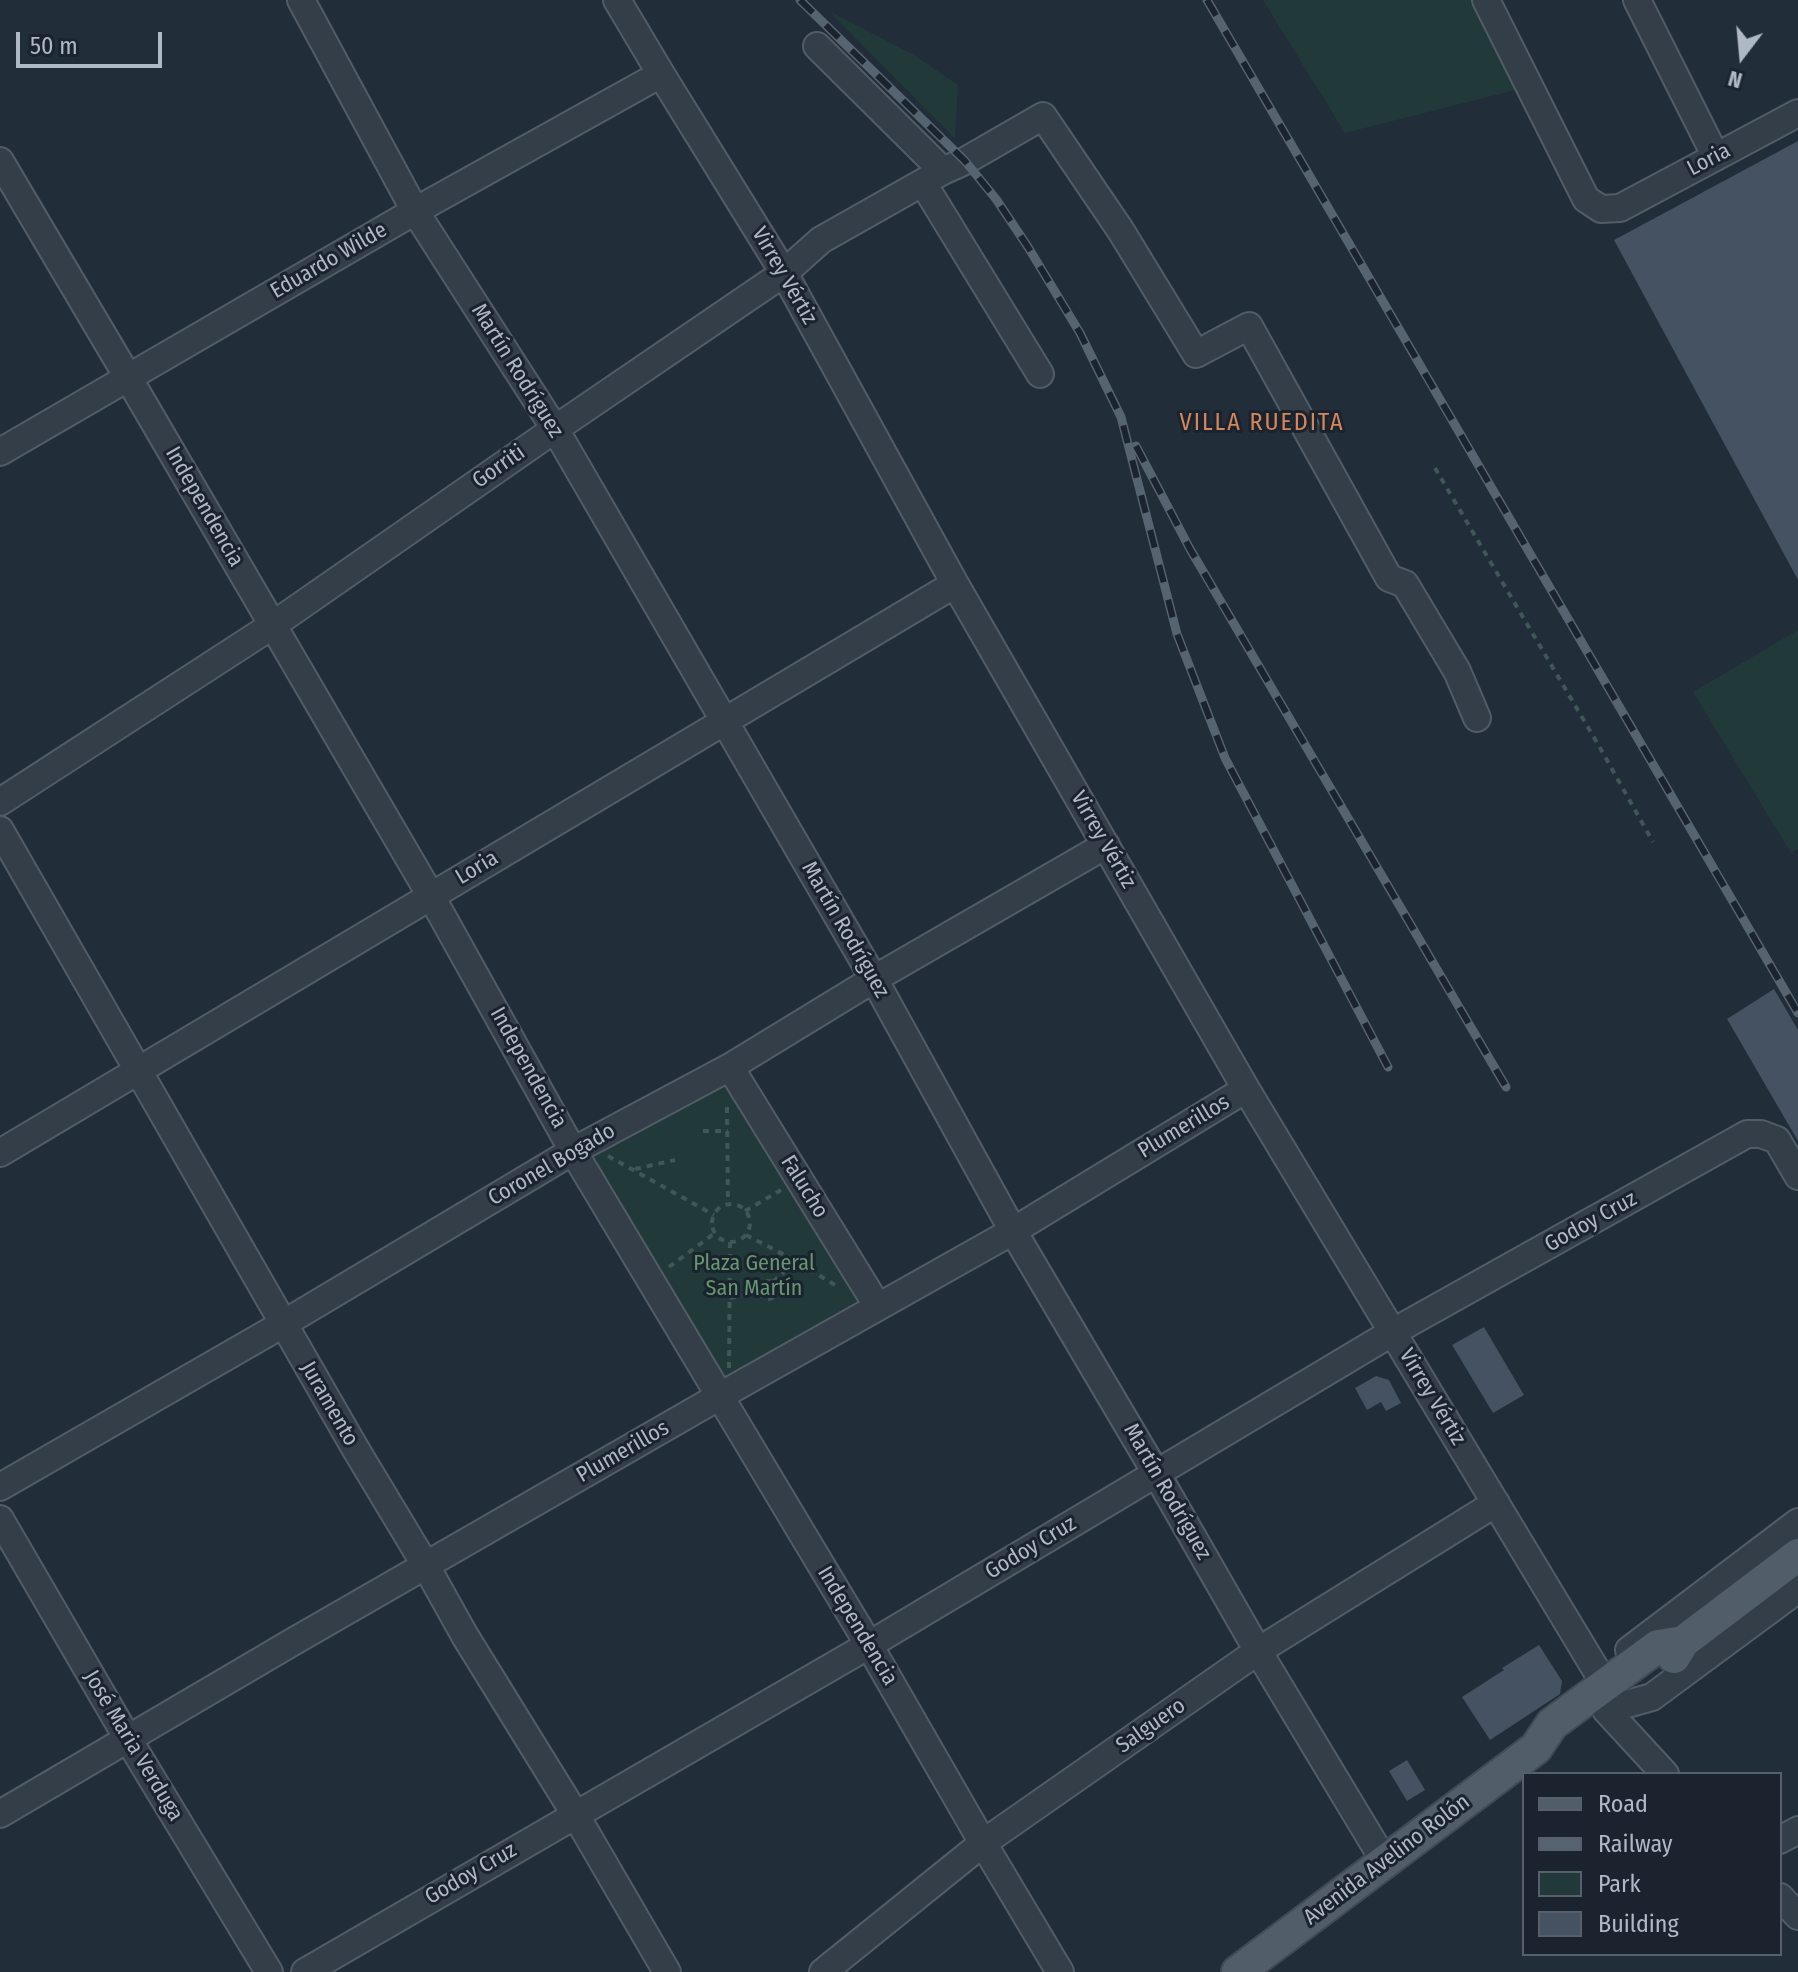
<!DOCTYPE html>
<html>
<head>
<meta charset="utf-8">
<style>
  body { margin:0 }
  #map { position:relative; width:1798px; height:1972px; overflow:hidden; background:#212d39; font-family:"Fira Sans Condensed",sans-serif }
  canvas { display:block }
  .legend { position:absolute; left:1522px; top:1772px; width:260px; height:184px; box-sizing:border-box; background:#1a232e; border:2px solid #565f6b; margin:0; padding:10px 14px; list-style:none; font-size:24px; color:#afb9c6 }
  .legend li { display:flex; align-items:center; gap:16px; height:40px }
  .legend b { width:40px; border:2px solid #565f6b }
  .north { position:absolute; left:1702px; top:16px; width:80px; height:80px; -webkit-text-stroke:6px #1a232e; paint-order:stroke; rotate:196deg; font-size:22px; font-weight:700; line-height:32px; text-align:center; color:#afb9c6 }
  .north::after { content:''; display:block; margin:auto; width:28px; height:36px; background:#afb9c6; clip-path:polygon(50% 0,100% 100%,50% 72%,0 100%) }
  .scale { position:absolute; left:16px; top:32px; width:146px; height:36px; box-sizing:border-box; border:4px solid #afb9c6; border-top:0; padding-left:10px; font-size:24px; line-height:28px; white-space:nowrap; color:#afb9c6; -webkit-text-stroke:6px #1a232e; paint-order:stroke }
</style>
</head>
<body>
<div id="map">
<canvas width="1798" height="1972"></canvas>
<ul class="legend">
<li><b style="height:10px;background:#525d6a"></b>Road</li>
<li><b style="height:10px;background:#566371"></b>Railway</li>
<li><b style="height:22px;background:#22393a"></b>Park</li>
<li><b style="height:22px;background:#445261"></b>Building</li>
</ul>
<div class="north">N</div>
<div class="scale">50 m</div>
</div>
<script>
const context = document.querySelector('canvas').getContext('2d');
context.lineJoin = 'round';
function fillPath(path, color) { context.fillStyle = color; context.fill(path, 'evenodd'); }
const shape = rows => new Path2D(rows.map(r => 'M' + r).join(''));
function stroke(path, color, width, dash) { context.strokeStyle = color; context.lineWidth = width; context.lineCap = dash ? 'butt' : 'round'; context.setLineDash(dash || []); context.stroke(path); }
function write(font, color, halo, rows, align = 'center') {
  context.font = font + ' "Fira Sans Condensed",sans-serif'; context.lineWidth = 6; context.setLineDash([]); context.textBaseline = 'middle'; context.strokeStyle = halo; context.fillStyle = color; for (const [text, x, y, turn = 0] of rows) {
    context.save(); context.translate(x, y); context.rotate((+turn || 0) * Math.PI / 180); context.textAlign = isNaN(turn) ? turn : align; if (halo) context.strokeText(text, 0, 0); context.fillText(text, 0, 0); context.restore();
  }
}
fillPath(shape([
  [1263,0,1472,0,1515,90,1345,133],
  [829,11,914,55,958,85,955,139],
  [1798,630,1798,849,1791,853,1693,692],
  [726,1081,866,1307,726,1385,593,1162,600,1147]
]), '#22393a');
fillPath(shape([
  [1798,141,1798,580,1614,240],
  [1774,989,1798,1030,1798,1141,1727,1019],
  [1484,1327,1524,1395,1493,1413,1452,1345],
  [1376,1376,1389,1380,1401,1403,1386,1411,1381,1402,1367,1410,1355,1388],
  [1539,1645,1562,1681,1560,1694,1490,1740,1462,1697,1504,1670,1502,1668],
  [1407,1760,1425,1790,1407,1801,1389,1771]
]), '#445261');
const minor = shape([
  [301,0,415,211,555,429,874,979,1013,1231,1156,1473,1258,1651,1385,1862],
  [617,0,661,74,784,273,955,584,1246,1089,1598,1673],
  [1486,0,1586,199,1601,209,1620,208,1798,113],
  [1637,0,1716,157],
  [817,46,943,171],
  [0,161,129,379,431,896,573,1151,869,1645,983,1843,1060,1972],
  [923,183,1040,374],
  [0,452,415,211,661,74],
  [0,802,273,625,555,429,784,273,821,240,943,171,965,161,1043,116,1121,231,1196,354,1249,326,1389,578,1405,584,1457,671,1477,718],
  [0,830,355,1448,426,1566,465,1636,575,1814,667,1972],
  [730,1067,878,1307],
  [0,1153,955,584],
  [0,1487,283,1324,573,1151,730,1067,874,979,1106,845],
  [0,1519,128,1739,269,1972],
  [1629,1650,1798,1522],
  [1665,1774,1606,1710,1652,1697,1798,1589],
  [0,1814,296,1640,720,1396,1013,1231,1246,1089],
  [1780,1840,1798,1830],
  [1780,1897,1798,1916],
  [305,1972,869,1645,1393,1332,1747,1134,1761,1134,1777,1140,1798,1176],
  [823,1972,983,1843,1258,1651,1496,1503]
]);
const major = shape([
  [1674,1657,1683,1642,1798,1555],
  [1238,1972,1536,1748,1552,1724,1658,1646,1683,1642]
]);
stroke(minor, '#525c67', 30);
stroke(major, '#414a56', 36);
stroke(shape([
  [1435,468,1599,746,1653,842],
  [727,1107,728,1205],
  [703,1131,728,1131],
  [608,1156,714,1215],
  [635,1169,675,1160],
  '712 1223a19 19 0 1 1 38 0a19 19 0 1 1-38 0Z',
  [745,1211,781,1190],
  [746,1235,796,1261,838,1287],
  [669,1267,715,1233],
  '759 1290a9 9 0 1 1 18 0a9 9 0 1 1-18 0Z',
  [773,1282,796,1261],
  [730,1298,759,1292],
  [729,1368,730,1242]
]), '#405657', 4, [6, 6]);
stroke(minor, '#343e49', 26);
stroke(major, '#525d6a', 32);
const rail = shape([
  [800,0,965,161,996,199,1028,247,1080,333,1121,417,1177,634,1225,758,1388,1067],
  [1207,0,1798,1013],
  [1136,446,1190,549,1506,1087]
]);
stroke(rail, '#566371', 9);
stroke(rail, '#1a232e', 6, [18]);
write('22px', '#afb9c6', '#1a232e', [
  ["Loria",1709,160,-28],
  ["Eduardo Wilde",329,261,-30],
  ["Virrey Vértiz",784,276,60],
  ["Martín Rodríguez",517,371,58],
  ["Gorriti",499,467,-35],
  ["Independencia",204,507,60],
  ["Virrey Vértiz",1103,840,60],
  ["Loria",477,868,-31],
  ["Martín Rodríguez",845,930,60],
  ["Independencia",528,1068,61],
  ["Plumerillos",1184,1127,-31],
  ["Coronel Bogado",552,1165,-30],
  ["Falucho",804,1187,58],
  ["Godoy Cruz",1591,1222,-29],
  ["Virrey Vértiz",1432,1397,59],
  ["Juramento",329,1404,60],
  ["Plumerillos",623,1452,-30],
  ["Martín Rodríguez",1167,1492,60],
  ["Godoy Cruz",1031,1548,-31],
  ["Independencia",857,1626,59],
  ["Salguero",1151,1726,-35],
  ["José Maria Verduga",133,1746,59],
  ["Avenida Avelino Rolón",1387,1860,-37],
  ["Godoy Cruz",471,1874,-30]
]);
write('22px', '#66976e', '#1a232e', [
  ["Plaza General",754,1264],
  ["San Martín",754,1289]
]);
context.letterSpacing = '2px';
write('24px', '#d5875b', '#1a232e', [
  ["VILLA RUEDITA",1262,423]
]);
context.letterSpacing = '0px';
</script>
</body>
</html>
